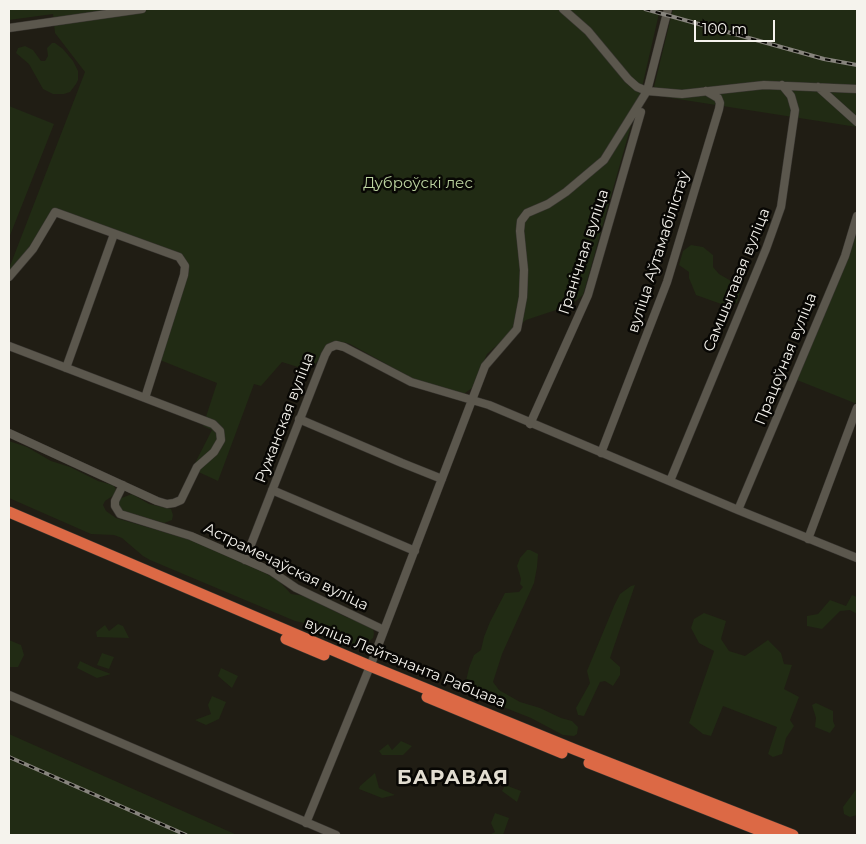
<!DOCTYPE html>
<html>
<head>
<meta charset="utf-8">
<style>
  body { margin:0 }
  #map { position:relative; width:866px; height:844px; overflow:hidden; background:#201d14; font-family:Montserrat,sans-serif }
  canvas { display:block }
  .frame { position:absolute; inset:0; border:10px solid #f5f3ed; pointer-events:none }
  .scale { position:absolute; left:694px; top:20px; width:81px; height:22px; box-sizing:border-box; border:2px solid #f5f3ed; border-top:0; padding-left:6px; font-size:15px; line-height:18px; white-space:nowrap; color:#f5f3ed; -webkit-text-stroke:4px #080704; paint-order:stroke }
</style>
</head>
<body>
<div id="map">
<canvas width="866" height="844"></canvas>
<div class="frame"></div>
<div class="scale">100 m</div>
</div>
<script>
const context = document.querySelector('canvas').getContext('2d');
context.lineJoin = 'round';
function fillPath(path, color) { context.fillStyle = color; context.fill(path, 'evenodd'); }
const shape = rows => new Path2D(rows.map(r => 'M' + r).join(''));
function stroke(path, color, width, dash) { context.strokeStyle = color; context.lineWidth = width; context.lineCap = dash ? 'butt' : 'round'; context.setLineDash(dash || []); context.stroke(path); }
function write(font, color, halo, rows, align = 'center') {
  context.font = font + ' Montserrat,sans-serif'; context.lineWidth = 5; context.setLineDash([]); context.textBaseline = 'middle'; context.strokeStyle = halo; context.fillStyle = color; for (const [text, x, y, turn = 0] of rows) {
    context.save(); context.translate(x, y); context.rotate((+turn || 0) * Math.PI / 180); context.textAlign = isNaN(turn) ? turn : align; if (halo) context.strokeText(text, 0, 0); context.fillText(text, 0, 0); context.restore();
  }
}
fillPath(shape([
  [9,9,660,9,643,83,583,295,571,305,526,320,487,354,472,388,465,393,461,394,417,381,350,344,343,342,335,342,323,352,317,362,310,369,304,369,282,362,261,386,254,384,218,481,192,469,212,430,203,426,217,383,160,360,187,264,182,256,53,210,22,258,9,272,9,266,10,266,85,72,55,33,53,14,9,20],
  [673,9,857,9,857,127,652,95],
  [52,43,55,43,63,49,73,61,78,71,78,80,76,84,70,92,64,94,53,94,43,89,29,64,16,53,18,48,25,46,33,50,41,61,45,61,48,56,47,48],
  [9,106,54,124,9,238],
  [857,233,857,404,797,380],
  [691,245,703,247,713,255,713,267,719,274,738,285,740,292,737,303,724,305,696,295,689,278,689,272,679,265,683,251],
  [9,441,27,447,51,461,70,467,98,481,113,485,116,489,114,495,105,501,103,505,106,511,116,518,191,540,265,573,279,581,291,594,313,597,322,605,346,617,369,625,373,628,374,634,373,638,364,646,351,644,322,627,295,621,150,560,143,556,122,538,114,535,91,534,9,498],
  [132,494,149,504,171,509,173,515,172,520,164,523,120,510,117,504,119,499],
  [527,550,530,550,538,554,537,567,534,583,502,654,493,682,499,690,520,702,540,708,561,718,572,721,578,727,577,734,574,736,563,735,531,718,498,705,469,690,466,681,469,668,474,655,481,650,484,637,490,622,505,593,519,592,523,587,520,584,521,579,517,566,520,558],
  [635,585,610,658,620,667,620,675,613,686,605,681,600,682,584,716,578,715,576,708,590,683,587,671,614,606,620,594,631,586],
  [852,595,857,597,857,614,850,610,840,611,822,629,807,626,807,616,818,614,830,600,846,606],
  [704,613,726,621,721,639,729,651,745,656,768,640,781,653,784,664,792,665,784,689,799,697,790,720,794,726,786,738,782,754,773,757,768,754,777,727,723,706,711,736,703,734,689,723,714,651,699,643,691,628,694,619],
  [118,624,123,626,129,638,97,637,96,632,105,625,109,631],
  [9,640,21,645,24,655,18,667,9,667],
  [102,653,114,657,109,669,97,665],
  [80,661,95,668,111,674,97,678,77,668],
  [221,668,238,676,232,688,218,676],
  [212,696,226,702,219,719,206,725,195,720,211,714,208,705],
  [816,703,833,711,833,721,835,726,830,733,815,727,816,718,812,705],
  [9,734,237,835,9,835],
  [401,741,412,746,403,755,382,755,379,751,388,744,392,750],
  [375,773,379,788,395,795,382,798,359,789,360,786],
  [505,785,521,791,517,802,502,791],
  [857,788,857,815,850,817,844,814,843,807],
  [495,813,509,818,503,835,489,835,495,832,491,823]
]), '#212b14');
const minor = shape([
  [563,9,588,31,628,79,637,87,647,91,682,94,764,85,857,89],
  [9,28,142,9],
  [818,87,857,122],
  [9,277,33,249,55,212,179,257,185,266,184,275,145,398],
  [9,346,213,424,220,431,221,440,214,452,197,467,181,500,174,503,167,504,157,501,9,433],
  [66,368,114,234],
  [299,419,402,463,442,479],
  [530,424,588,295,641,112],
  [601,453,667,282,719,109,720,103,718,98,706,91],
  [670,481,766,249,781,207,795,110,791,96,782,85],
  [123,485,115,501,115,506,120,514,191,536,271,571,296,588,384,630],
  [272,490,415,551],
  [738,510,845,256,857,216],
  [808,539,857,408],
  [245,560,325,355,329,348,336,345,344,347,411,382,489,405,738,510,857,558],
  [9,695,336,835],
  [306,823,373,659,485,366,517,329,523,297,524,270,520,231,521,221,527,213,548,204,566,192,604,160,647,91,668,9]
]);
const highway = shape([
  [9,512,370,666,576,750,793,835],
  [286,639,324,655],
  [427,697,562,753],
  [589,763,771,835]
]);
stroke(minor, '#393631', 9);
stroke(highway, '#393631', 12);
stroke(minor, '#5b574d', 8);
stroke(highway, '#dc6945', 11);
const rail = shape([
  [645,9,824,59,857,65],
  [9,757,186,835]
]);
stroke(rail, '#87847d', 4);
stroke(rail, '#080704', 2, [5.5]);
write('15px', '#bdd4a1', '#080704', [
  ["Дуброўскі лес",418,184]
]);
write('15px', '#f5f3ed', '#080704', [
  ["Гранічная вуліца",584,252,-72],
  ["вуліца Аўтамабілістаў",659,252,-72],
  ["Самшытавая вуліца",737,280,-68],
  ["Працоўная вуліца",786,359,-68],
  ["Ружанская вуліца",285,418,-69],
  ["Астрамечаўская вуліца",286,567,26],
  ["вуліца Лейтэнанта Рабцава",405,663,22]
]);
context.letterSpacing = '1px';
write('bold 20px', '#e2ddd1', '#080704', [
  ["БАРАВАЯ",453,778]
]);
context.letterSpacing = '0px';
</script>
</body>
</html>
